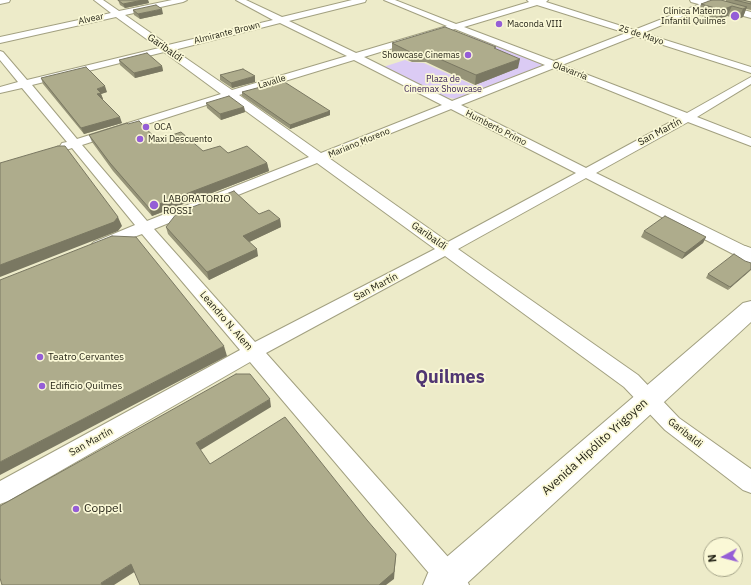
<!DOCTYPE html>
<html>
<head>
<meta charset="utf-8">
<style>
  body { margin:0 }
  #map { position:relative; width:751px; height:585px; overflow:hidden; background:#edebc9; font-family:"IBM Plex Sans",sans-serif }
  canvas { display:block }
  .north { position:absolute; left:703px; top:537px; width:40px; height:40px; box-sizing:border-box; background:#faf8d6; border:1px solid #a4a389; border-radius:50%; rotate:263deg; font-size:11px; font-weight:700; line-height:16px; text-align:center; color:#242316 }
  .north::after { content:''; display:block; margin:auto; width:14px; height:18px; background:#955ed6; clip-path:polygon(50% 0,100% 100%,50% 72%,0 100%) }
</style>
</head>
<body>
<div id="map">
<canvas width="751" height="585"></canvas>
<div class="north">N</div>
</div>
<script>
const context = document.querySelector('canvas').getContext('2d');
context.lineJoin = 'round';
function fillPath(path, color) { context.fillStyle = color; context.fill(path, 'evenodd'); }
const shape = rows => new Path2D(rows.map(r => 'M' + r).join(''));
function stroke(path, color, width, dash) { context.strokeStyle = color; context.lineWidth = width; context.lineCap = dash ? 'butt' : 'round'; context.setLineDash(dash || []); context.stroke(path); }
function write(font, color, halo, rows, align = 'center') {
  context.font = font + ' "IBM Plex Sans",sans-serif'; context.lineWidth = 3.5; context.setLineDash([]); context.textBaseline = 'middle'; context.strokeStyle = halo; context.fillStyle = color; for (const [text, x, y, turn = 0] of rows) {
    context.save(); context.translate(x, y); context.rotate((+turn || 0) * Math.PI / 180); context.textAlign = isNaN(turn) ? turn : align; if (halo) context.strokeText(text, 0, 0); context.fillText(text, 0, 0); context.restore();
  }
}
fillPath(shape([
  [469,34,542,64,541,67,463,98,456,99,440,96,383,67,405,60,410,62,424,63,473,85,477,86,478,84,471,82,466,38]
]), '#dbcbf4');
const street = shape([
  [94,0,103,0,119,11,172,0,187,0,183,2,125,15,168,45,273,20,236,0,246,0,282,17,352,0,366,0,365,2,289,21,356,53,447,26,384,0,395,0,456,24,529,2,527,0,548,0,546,2,634,30,710,0,721,0,643,33,751,67,751,73,635,36,562,65,687,113,751,77,751,84,697,117,751,138,751,146,688,122,596,173,751,249,751,257,745,258,739,257,586,178,458,249,638,375,679,418,751,469,751,493,743,490,665,430,624,387,445,256,266,353,465,576,469,585,439,585,250,362,8,501,0,504,0,481,240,350,142,234,104,248,99,250,94,248,91,245,94,242,135,225,72,148,66,150,62,149,60,146,62,143,67,142,22,88,0,93,0,87,18,82,0,60,0,51,3,52,27,80,159,48,116,17,0,43,0,37,111,13,94,0],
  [537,5,626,33,554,61,464,27,537,5],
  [280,23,347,56,232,90,174,50,280,23],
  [455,29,545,65,452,101,364,57,455,29],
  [164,52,221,94,77,139,32,85,164,52],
  [354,60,442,105,321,153,239,95,354,60],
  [554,68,678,118,586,168,461,105,554,68],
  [228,98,309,157,147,221,82,145,228,98],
  [451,109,576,173,448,242,329,158,451,109],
  [317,163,435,249,255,342,154,229,317,163]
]);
const secondary = shape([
  [0,0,10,0,9,2,0,4,0,0],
  [690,0,707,0,751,12,751,18,691,2,690,0],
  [745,246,751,248,751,265,744,263,735,253,738,248,745,246],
  [751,301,751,322,465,585,423,585,428,573,743,303,751,301]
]);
stroke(street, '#a2a080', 2);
stroke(secondary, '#a2a080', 2);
fillPath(street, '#fff');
fillPath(secondary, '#fff');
fillPath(shape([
  [118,0,148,0,149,3,125,8,120,5],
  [726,0,743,0,751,2,751,10,746,9,743,17,738,19,727,16,718,20,697,15,701,4,726,1],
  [133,10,163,14,140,19,134,15],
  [392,43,496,49,518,68,475,85,426,62,412,62,392,52],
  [119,60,162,66,163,71,135,78,120,65],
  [220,75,255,82,232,88,220,80],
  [41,78,107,92,101,94,103,99,102,99,122,123,84,134,43,84],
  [242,92,330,111,330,115,290,129,242,96],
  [206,103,244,107,245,112,221,120,207,108],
  [128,124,157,140,203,151,228,153,267,163,269,171,152,216,113,171,92,142,89,135],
  [259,214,280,219,281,227,249,242,258,256,209,280,168,234,166,227],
  [644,231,706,237,703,243,682,259,641,237],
  [745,261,728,290,706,278,708,274]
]), '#969478');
fillPath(shape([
  [143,0,148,0,149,3,125,8,123,4],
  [732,6,727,16,718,20,722,10],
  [747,7,743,17,738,19,743,9],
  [162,9,163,14,140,19,138,14],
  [520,59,518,68,475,85,476,75],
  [162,66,163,71,135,78,134,73],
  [255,76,255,82,232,88,231,83],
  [105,86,107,92,101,94,103,99,99,100,97,94,97,89],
  [244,107,245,112,221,120,220,114],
  [330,111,330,115,290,129,290,125],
  [120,117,122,123,84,134,81,128],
  [267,163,269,171,152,216,149,208],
  [118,217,122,226,118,231,0,277,0,265],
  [280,219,281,227,245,244,243,236],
  [706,237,703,243,682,259,685,253],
  [257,249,258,256,209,280,207,272],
  [751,269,751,270,728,290,730,287],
  [224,346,227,356,0,475,0,462],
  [270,399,271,407,199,451,196,443],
  [396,554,394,579,386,585,379,585],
  [131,564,136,571,114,585,102,585,101,583]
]), '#7a7862');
const building = shape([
  [118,0,143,0,123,4,118,0],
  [712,0,721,0,747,7,743,9,732,6,722,10,701,4,712,0],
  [735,0,743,0,751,2,751,4,735,0],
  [156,5,162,9,138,14,133,10,156,5],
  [445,27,496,47,494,48,520,59,476,75,426,53,412,53,392,43,445,27],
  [147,53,162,66,134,73,119,60,147,53],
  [86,67,105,86,97,89,101,93,97,94,120,117,81,128,41,78,86,67],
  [243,69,255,76,231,83,220,75,243,69],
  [283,81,330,111,290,125,242,92,283,81],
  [229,96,244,107,220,114,206,103,229,96],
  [139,121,157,140,181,132,203,151,220,146,228,153,247,146,267,163,149,208,110,163,89,135,127,123,128,124,139,121],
  [58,146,65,146,118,217,114,222,0,265,0,163,58,146],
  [234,191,259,214,269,210,280,219,243,236,257,249,207,272,166,227,177,213,234,191],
  [665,216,706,237,685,253,644,231,665,216],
  [112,236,136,237,224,346,0,462,0,280,112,236],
  [734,254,745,261,751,263,751,269,730,287,708,274,734,254],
  [236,374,250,374,270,399,196,443,210,464,285,417,367,520,396,554,394,572,379,585,140,585,131,564,101,583,102,585,2,585,0,578,0,506,236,374]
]);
fillPath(building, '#aeac8c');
stroke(building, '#7a7862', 1);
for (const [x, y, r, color] of [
  [735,16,5,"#955ed6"],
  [499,24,4,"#955ed6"],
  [468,55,4,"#955ed6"],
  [146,127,4,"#955ed6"],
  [140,139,4,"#955ed6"],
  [154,205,5,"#955ed6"],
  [40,357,4,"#955ed6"],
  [42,386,4,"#955ed6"],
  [76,509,4,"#955ed6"]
]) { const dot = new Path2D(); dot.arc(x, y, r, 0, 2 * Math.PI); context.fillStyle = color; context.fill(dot); stroke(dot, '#faf8d6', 1.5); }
write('9px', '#242316', '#faf8d6', [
  ["Clínica Materno",726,11,"right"],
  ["Infantil Quilmes",726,21,"right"],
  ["Maconda VIII",507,24],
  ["Showcase Cinemas",460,55,"right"],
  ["OCA",154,127],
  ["Maxi Descuento",148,139]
], 'left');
write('9px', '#242316', '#faf8d6', [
  ["Alvear",91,19,-12],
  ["Almirante Brown",227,33,-14],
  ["25 de Mayo",641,35,18],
  ["Olavarría",570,71,21],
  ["Lavalle",272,82,-17],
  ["Humberto Primo",496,128,27],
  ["Mariano Moreno",359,143,-22]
]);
write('9px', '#3c2459', '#faf8d6', [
  ["Plaza de",443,79],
  ["Cinemax Showcase",443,89]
]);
write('10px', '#242316', '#faf8d6', [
  ["Garibaldi",165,48,35],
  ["San Martín",660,132,-28],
  ["Garibaldi",429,236,35],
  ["San Martín",376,287,-28],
  ["Leandro N. Alem",226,321,49],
  ["Garibaldi",685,433,38],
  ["San Martín",91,442,-29]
]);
write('10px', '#242316', '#faf8d6', [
  ["LABORATORIO",163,199],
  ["ROSSI",163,211],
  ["Teatro Cervantes",48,357],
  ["Edificio Quilmes",50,386]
], 'left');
write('12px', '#242316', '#faf8d6', [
  ["Avenida Hipólito Yrigoyen",595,447,-42]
]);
write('12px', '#242316', '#faf8d6', [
  ["Coppel",84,509]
], 'left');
write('bold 18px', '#503672', '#faf8d6', [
  ["Quilmes",450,378]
]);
</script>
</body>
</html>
